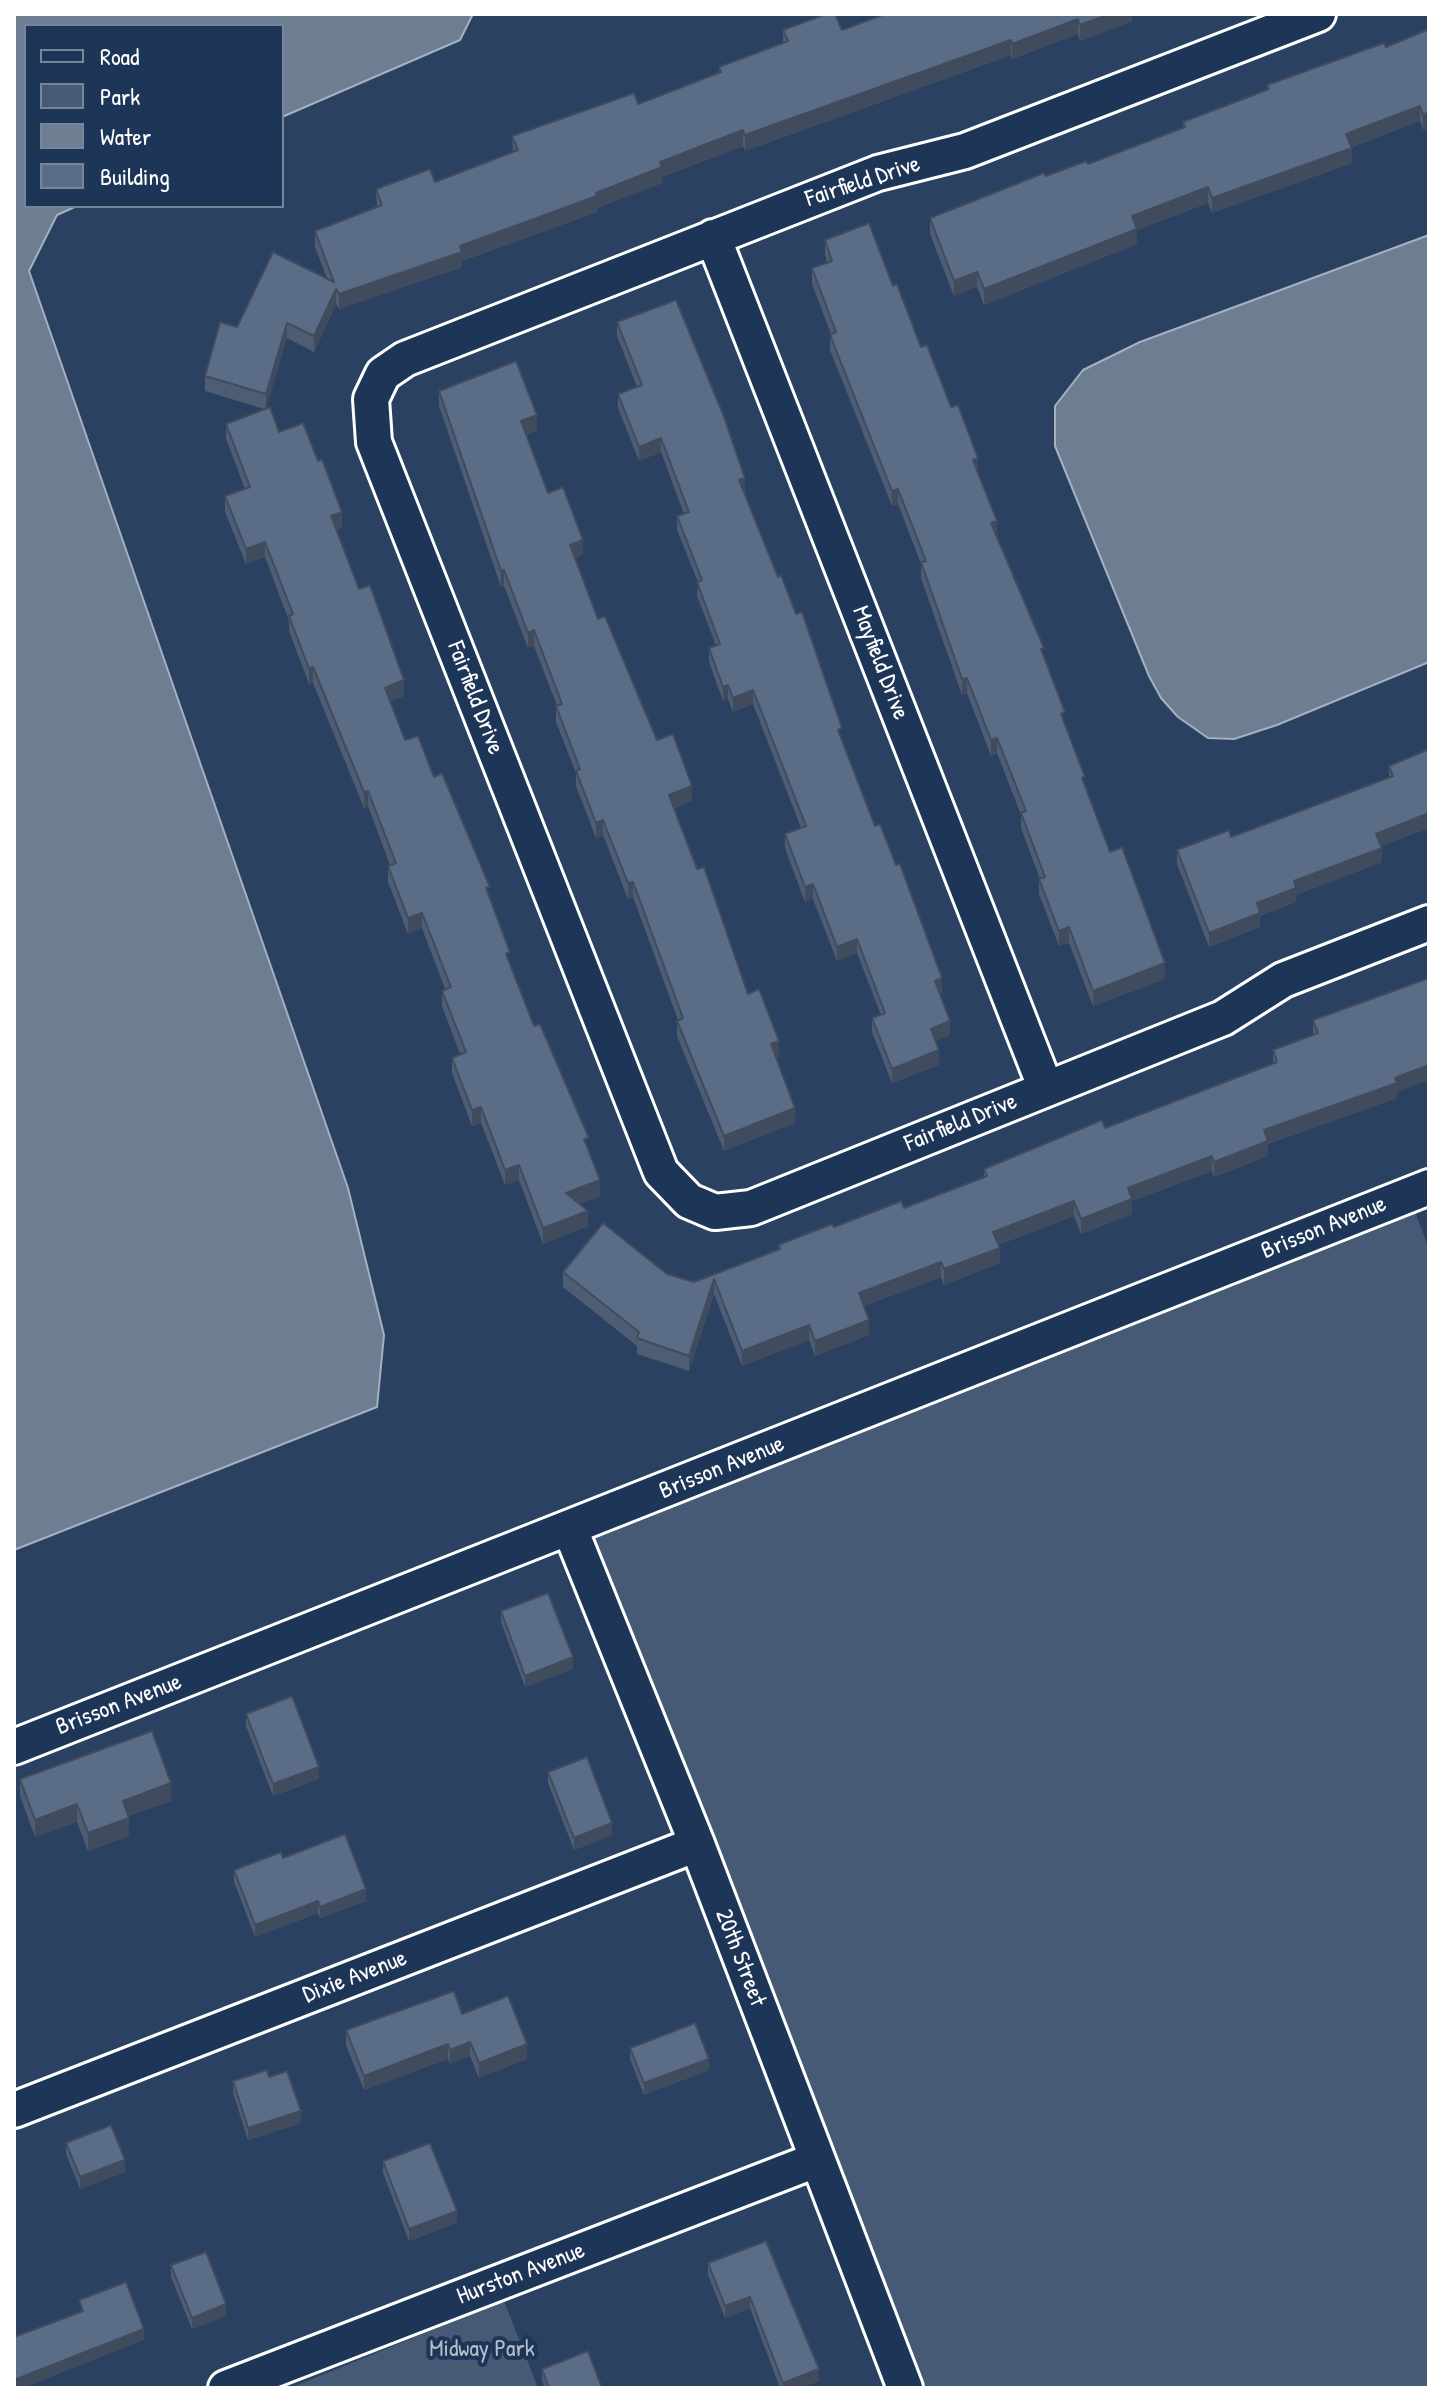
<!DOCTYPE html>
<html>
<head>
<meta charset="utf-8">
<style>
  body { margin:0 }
  #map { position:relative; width:1443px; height:2402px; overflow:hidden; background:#2a4161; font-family:"Patrick Hand",sans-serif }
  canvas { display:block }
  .frame { position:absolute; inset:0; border:16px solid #fff; pointer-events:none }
  .legend { position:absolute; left:24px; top:24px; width:260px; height:184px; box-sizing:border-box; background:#1d3557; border:2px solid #77869a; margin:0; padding:10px 14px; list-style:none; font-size:24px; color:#fff }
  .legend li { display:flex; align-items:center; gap:16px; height:40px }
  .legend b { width:40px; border:2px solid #77869a }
</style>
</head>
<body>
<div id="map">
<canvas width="1443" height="2402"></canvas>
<div class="frame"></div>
<ul class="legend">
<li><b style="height:10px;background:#1d3557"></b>Road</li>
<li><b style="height:22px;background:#465975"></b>Park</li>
<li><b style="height:22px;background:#6d7d92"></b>Water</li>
<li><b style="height:22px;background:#5b6c86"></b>Building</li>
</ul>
</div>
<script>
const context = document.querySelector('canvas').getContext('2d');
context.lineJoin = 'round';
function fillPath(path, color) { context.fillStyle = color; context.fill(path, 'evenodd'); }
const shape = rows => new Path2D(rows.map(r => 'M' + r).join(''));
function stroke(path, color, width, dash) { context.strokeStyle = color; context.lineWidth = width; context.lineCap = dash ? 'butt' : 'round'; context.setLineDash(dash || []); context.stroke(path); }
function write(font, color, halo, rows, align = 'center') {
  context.font = font + ' "Patrick Hand",sans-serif'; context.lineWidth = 8; context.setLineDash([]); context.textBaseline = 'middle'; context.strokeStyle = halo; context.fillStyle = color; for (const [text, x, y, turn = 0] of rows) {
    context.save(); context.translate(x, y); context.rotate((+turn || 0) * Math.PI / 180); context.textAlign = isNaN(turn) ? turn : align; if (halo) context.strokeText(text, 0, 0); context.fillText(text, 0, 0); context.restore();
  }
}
fillPath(shape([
  [1414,1209,1429,1249,1429,2388,923,2388,719,1852,591,1537],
  [504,2301,538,2388,290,2388]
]), '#465975');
const water = shape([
  [14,14,473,14,460,40,282,117,282,26,26,26,26,206,77,206,57,215,29,271,348,1188,384,1335,377,1407,14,1550,14,14],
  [1429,235,1429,662,1277,725,1234,739,1208,738,1178,717,1161,698,1149,676,1055,446,1055,406,1083,370,1140,342,1429,235]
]);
fillPath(water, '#6d7d92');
stroke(water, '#a7b1be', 2);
const minor = shape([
  [1318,14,965,151,878,173,405,359,383,374,371,399,374,442,661,1172,689,1201,715,1212,751,1208,1223,1018,1283,980,1429,923],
  [713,237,1046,1089],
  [570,1529,697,1844,905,2388],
  [14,1747,1429,1187],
  [14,2110,697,1844],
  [226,2388,816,2160]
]);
stroke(minor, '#fff', 40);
stroke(minor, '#1d3557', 34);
fillPath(shape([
  [1132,15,1132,21,1080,41,1078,34,1012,59,1011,55,745,151,743,146,662,177,662,183,597,208,597,212,462,261,462,267,339,309,336,304,314,352,287,338,266,408,279,432,342,527,337,530,359,589,404,696,390,701,405,740,434,777,490,899,510,964,534,1026,589,1150,600,1196,579,1204,588,1226,543,1244,519,1180,505,1185,481,1123,472,1126,452,1073,452,1058,460,1054,442,1006,442,991,445,989,422,928,408,934,388,882,388,866,390,865,368,806,364,808,313,683,309,684,289,631,289,621,265,557,246,564,225,512,225,496,245,489,226,439,226,424,264,409,205,391,205,376,237,327,327,278,315,247,315,231,377,207,376,189,435,182,513,152,512,136,638,104,719,72,719,67,783,43,783,30,842,30],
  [1429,29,1429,128,1423,130,1420,121,1352,147,1352,163,1212,213,1208,203,1137,230,1137,244,984,305,977,287,954,296,930,234,930,218,1046,176,1088,164,1183,127,1183,122,1267,90,1267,85,1386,47],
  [825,240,893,286,951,407,978,473,997,535,1044,657,1085,787,1110,852,1165,979,1093,1006,1069,943,1059,946,1039,894,1039,879,1040,879,1021,828,1021,815,997,753,991,756,967,693,962,695,921,578,921,564,898,504,892,506,830,350,830,335,831,334,812,284,812,268,827,262,825,255],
  [617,322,745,492,744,492,875,826,942,993,940,994,950,1035,935,1041,939,1065,892,1083,872,1032,872,1018,881,1015,857,953,837,961,813,899,805,902,785,848,785,834,801,828,753,704,733,712,728,699,723,701,709,662,709,648,716,645,697,596,698,582,677,530,677,516,684,514,661,452,639,461,618,408,618,394,637,387,617,336],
  [439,391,537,431,526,435,548,493,583,555,575,558,598,619,657,740,692,801,674,808,748,994,779,1057,776,1058,795,1123,724,1151,677,1036,677,1021,678,1020,633,897,628,899,603,835,596,838,576,786,576,773,556,722,556,706,557,706,534,646,528,648,504,586,501,587,439,406],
  [1429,749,1429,828,1381,846,1382,862,1296,895,1296,902,1260,916,1260,927,1209,947,1177,864,1177,850,1231,837,1389,778,1389,766],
  [1313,1020,1397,1092,1397,1098,1268,1144,1268,1156,1214,1177,1212,1171,1132,1201,1132,1214,1081,1234,1074,1216,998,1245,1000,1263,944,1285,941,1277,864,1306,869,1335,815,1356,809,1340,742,1366,714,1294,689,1371,637,1354,637,1346,563,1287,563,1272,667,1274,694,1282,778,1250,778,1245,834,1227,904,1208,984,1177,984,1169,1105,1128,1273,1064,1273,1050,1313,1035],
  [501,1611,573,1669,525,1687,501,1622],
  [246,1714,319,1779,273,1796,246,1726],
  [548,1772,612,1835,574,1850,548,1783],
  [20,1779,171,1801,128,1816,129,1836,88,1851,77,1822,35,1837,20,1796],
  [283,1858,366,1901,320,1918,318,1913,255,1937,234,1882,234,1870],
  [462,2014,527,2059,479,2078,470,2056,450,2064,448,2059,364,2090,346,2045,346,2030],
  [630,2048,709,2070,644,2095,630,2059],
  [269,2077,301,2123,248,2140,233,2093,233,2081],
  [66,2143,125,2172,80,2189,66,2154],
  [383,2161,457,2223,409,2241,383,2173],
  [766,2241,819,2381,801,2388,780,2388,750,2308,725,2318,708,2275,708,2263],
  [171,2265,226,2316,192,2329,171,2277],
  [542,2369,602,2388,545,2388,542,2381]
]), '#4e5d73');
fillPath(shape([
  [1110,14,1134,14,1132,15,1132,21,1080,41,1080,25],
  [1078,19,1078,34,1012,59,1012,44],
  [1011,40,1011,55,745,151,745,135],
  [1420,106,1420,121,1346,149,1346,134],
  [1429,112,1429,128,1423,130,1423,115],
  [743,130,743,146,662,177,662,183,597,208,597,212,462,261,462,267,339,309,339,294,596,193,660,162],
  [1352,148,1352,163,1212,213,1212,198],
  [1208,187,1208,203,1137,230,1137,244,984,305,984,289,1132,216],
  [977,272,977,287,954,296,954,281],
  [336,289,336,304,314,352,314,336],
  [287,323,287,338,266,409,266,394],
  [537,415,537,431,521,437,521,421],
  [661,438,661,452,639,461,639,447],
  [978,458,978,473,973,460],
  [745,478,745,492,739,494,739,480],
  [898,489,898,504,892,506,892,491],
  [342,512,342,527,331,532,331,516],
  [997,521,997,536,991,523],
  [583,540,583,555,570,560,570,545],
  [265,542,265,557,246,564,246,549],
  [504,570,504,586,501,587,501,571],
  [534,630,534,646,528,648,528,633],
  [313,667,313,683,309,684,309,669],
  [967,678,967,693,962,695,962,679],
  [404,680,404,696,385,703,385,688],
  [728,685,728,699,723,701,723,687],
  [753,690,753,704,733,712,733,698],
  [997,738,997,753,991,756,991,740],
  [692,786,692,801,669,810,669,795],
  [368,791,368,806,364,808,364,792],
  [1429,813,1429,828,1376,848,1376,834],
  [603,820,603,835,596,838,596,823],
  [1382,848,1382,862,1296,895,1296,902,1260,916,1260,927,1209,947,1209,933,1294,881],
  [633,882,633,897,628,899,628,883],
  [813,884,813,899,805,902,805,887],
  [422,913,422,928,408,934,408,918],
  [1069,927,1069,943,1059,946,1059,931],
  [857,939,857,953,837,961,837,947],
  [1165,963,1165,979,1093,1006,1093,991],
  [942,978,942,993,935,995,935,981],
  [950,1021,950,1035,931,1043,931,1029],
  [779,1041,779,1057,771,1060,771,1044],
  [939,1050,939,1065,892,1083,892,1069],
  [1429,1065,1429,1080,1397,1092,1397,1098,1268,1144,1268,1156,1214,1177,1214,1162,1264,1130],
  [481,1107,481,1123,472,1126,472,1110],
  [795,1108,795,1123,724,1151,724,1136],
  [1212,1156,1212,1171,1132,1201,1132,1214,1081,1234,1081,1219,1128,1188],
  [519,1165,519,1180,505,1185,505,1170],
  [600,1180,600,1196,566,1209,566,1193],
  [1074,1201,1074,1216,993,1247,993,1232],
  [588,1211,588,1226,543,1244,543,1228],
  [1000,1248,1000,1263,944,1285,944,1269],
  [941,1262,941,1277,859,1308,859,1293],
  [714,1279,714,1294,689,1371,689,1356],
  [869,1320,869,1335,815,1356,815,1341],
  [809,1325,809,1340,742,1366,742,1351],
  [573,1657,573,1669,525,1687,525,1676],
  [319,1767,319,1779,273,1796,273,1784],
  [171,1783,171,1801,123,1818,123,1801],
  [77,1804,77,1822,35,1837,35,1820],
  [129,1818,129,1836,88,1851,88,1833],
  [612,1823,612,1835,574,1850,574,1838],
  [366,1889,366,1901,320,1918,320,1907],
  [318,1901,318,1913,255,1937,255,1925],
  [470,2042,470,2056,450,2064,450,2050],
  [448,2044,448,2059,364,2090,364,2076],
  [527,2044,527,2059,479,2078,479,2063],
  [709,2059,709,2070,644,2095,644,2083],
  [301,2111,301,2123,248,2140,248,2128],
  [125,2160,125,2172,80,2189,80,2177],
  [457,2211,457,2223,409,2241,409,2229],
  [750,2297,750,2308,725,2318,725,2306],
  [226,2304,226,2316,192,2329,192,2318],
  [144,2329,144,2340,23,2388,14,2388,14,2380],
  [819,2369,819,2381,801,2388,783,2388,783,2383]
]), '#404c5e');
const building = shape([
  [826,14,835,14,842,30,885,14,1110,14,1080,25,1078,19,1012,44,1011,40,745,135,743,130,660,162,662,167,596,193,597,196,460,246,462,252,339,294,336,289,314,336,287,323,266,394,205,376,220,322,237,327,273,252,334,282,315,231,382,205,376,189,430,169,435,182,518,150,512,136,634,93,638,104,721,72,719,67,788,41,783,30,826,14],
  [1429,29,1429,112,1423,115,1420,106,1346,134,1352,148,1212,198,1208,187,1132,216,1137,229,984,289,977,272,954,281,930,218,1044,173,1046,176,1086,161,1088,164,1185,127,1183,122,1269,89,1267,85,1384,43,1386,47,1429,29],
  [869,223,893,286,897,284,921,347,927,345,951,407,958,405,978,458,973,460,997,521,991,523,1044,648,1041,649,1065,712,1061,714,1085,777,1082,778,1110,852,1122,847,1165,963,1093,991,1069,927,1059,931,1039,879,1045,877,1021,813,1026,811,997,738,991,740,967,678,962,679,921,562,926,561,898,489,892,491,830,335,836,332,812,268,832,261,825,240,869,223],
  [676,300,723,414,745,478,739,480,778,577,781,575,796,614,802,612,842,728,838,730,875,826,880,824,896,865,900,864,942,978,935,981,950,1021,931,1029,939,1050,892,1069,872,1018,885,1013,857,939,837,947,813,884,805,887,785,834,806,826,753,690,733,698,728,685,723,687,709,648,720,644,697,582,702,580,677,516,689,512,661,438,639,447,618,394,642,385,617,322,676,300],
  [516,361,537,415,521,421,548,493,563,487,583,540,570,545,598,619,605,616,657,740,673,734,692,786,669,795,697,869,704,867,748,994,759,989,779,1041,771,1044,795,1108,724,1136,677,1021,683,1018,633,882,628,883,603,820,596,823,576,771,580,769,556,706,562,704,534,630,528,633,504,570,501,571,439,391,516,361],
  [270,407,279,432,303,423,318,461,322,459,342,512,331,516,359,589,370,585,404,680,385,688,405,740,418,736,434,777,442,773,490,887,486,888,510,952,506,954,534,1026,540,1024,589,1138,584,1139,600,1180,566,1193,588,1211,543,1228,519,1165,505,1170,481,1107,472,1110,452,1058,466,1052,442,991,451,987,422,913,408,918,388,866,396,863,368,791,364,792,313,667,309,669,289,616,293,614,265,542,246,549,225,496,250,487,226,424,270,407],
  [1429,749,1429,813,1376,834,1382,848,1294,881,1296,888,1257,903,1260,913,1209,933,1177,850,1229,830,1231,837,1393,776,1389,766,1429,749],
  [1429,978,1429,1065,1395,1078,1397,1083,1264,1130,1268,1141,1214,1162,1212,1156,1128,1188,1132,1199,1081,1219,1074,1201,993,1232,1000,1248,944,1269,941,1262,859,1293,869,1320,815,1341,809,1325,742,1351,714,1279,689,1356,637,1338,639,1332,563,1272,603,1223,667,1274,694,1282,780,1249,778,1245,832,1224,834,1227,901,1201,904,1208,987,1176,984,1169,1102,1120,1105,1128,1277,1062,1273,1050,1318,1033,1313,1020,1429,978],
  [548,1593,573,1657,525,1676,501,1611,548,1593],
  [292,1696,319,1767,273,1784,246,1714,292,1696],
  [152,1731,171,1783,123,1801,129,1818,88,1833,77,1804,35,1820,20,1779,152,1731],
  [587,1757,612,1823,574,1838,548,1772,587,1757],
  [345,1834,366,1889,320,1907,318,1901,255,1925,234,1870,281,1852,283,1858,345,1834],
  [454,1991,462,2014,508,1996,527,2044,479,2063,470,2042,450,2050,448,2044,364,2076,346,2030,454,1991],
  [695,2023,709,2059,644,2083,630,2048,695,2023],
  [267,2070,269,2077,287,2071,301,2111,248,2128,233,2081,267,2070],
  [111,2125,125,2160,80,2177,66,2143,111,2125],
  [430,2143,457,2211,409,2229,383,2161,430,2143],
  [766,2241,819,2369,783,2383,750,2297,725,2306,708,2263,766,2241],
  [206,2252,226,2304,192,2318,171,2265,206,2252],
  [126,2282,144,2329,14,2380,14,2337,83,2311,79,2300,126,2282],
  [588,2351,602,2388,549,2388,542,2369,588,2351]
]);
fillPath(building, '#5b6c86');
stroke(building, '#404c5e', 2);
write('24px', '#fff', '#1d3557', [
  ["Fairfield Drive",863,182,-18],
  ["Mayfield Drive",880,663,69],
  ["Fairfield Drive",475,698,69],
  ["Fairfield Drive",961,1123,-22],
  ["Brisson Avenue",1324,1228,-22],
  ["Brisson Avenue",722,1468,-22],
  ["Brisson Avenue",119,1705,-21],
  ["20th Street",740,1958,69],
  ["Dixie Avenue",355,1977,-21],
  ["Hurston Avenue",521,2274,-21]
]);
write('24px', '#b5bdc8', '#1d3557', [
  ["Midway Park",482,2350]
]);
</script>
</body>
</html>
